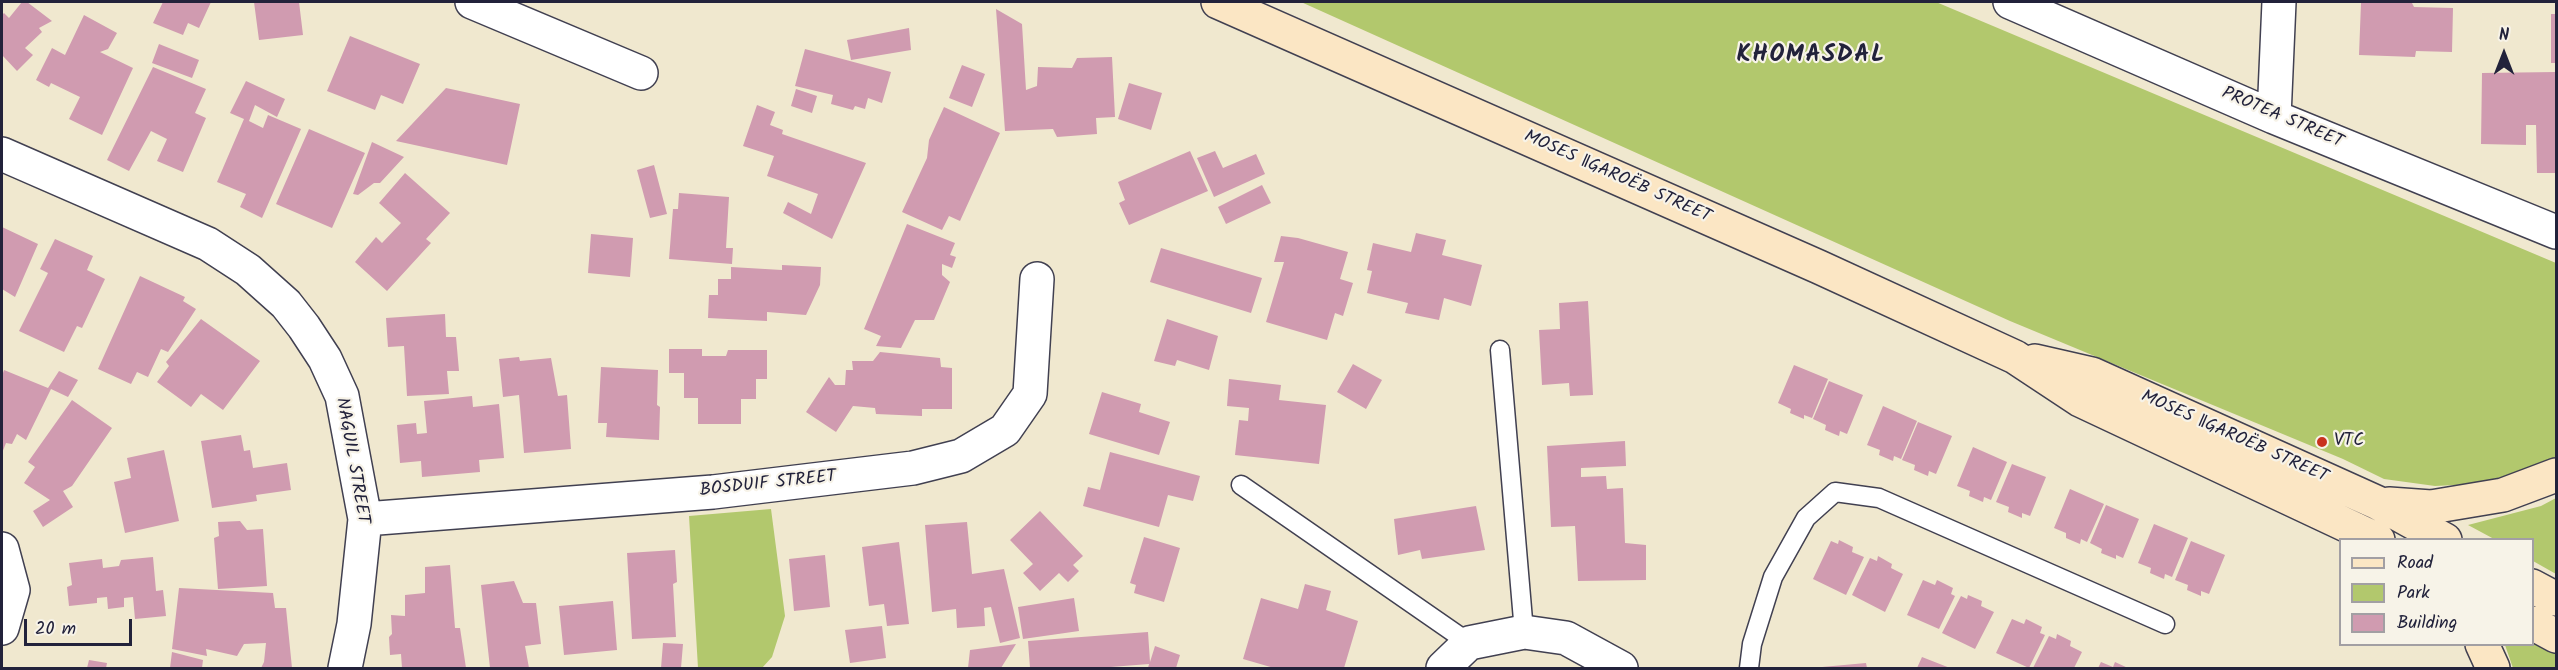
<!DOCTYPE html>
<html>
<head>
<meta charset="utf-8">
<style>
  body { margin:0 }
  #map { position:relative; width:2558px; height:670px; overflow:hidden; background:#f0e8cf; font-family:Kalam,sans-serif }
  canvas { display:block }
  .frame { position:absolute; inset:0; border:3px solid #22223b; pointer-events:none }
  .legend { position:absolute; left:2339px; top:538px; width:195px; height:108px; box-sizing:border-box; background:#f7f3e8; border:2px solid #a29fa3; margin:0; padding:8px 10px; list-style:none; font-size:18px; color:#22223b }
  .legend li { display:flex; align-items:center; gap:12px; height:30px }
  .legend b { width:30px; border:2px solid #a29fa3 }
  .north { position:absolute; left:2474px; top:24px; width:60px; height:60px; -webkit-text-stroke:4px #f7f3e8; paint-order:stroke; rotate:0deg; font-size:16px; font-weight:700; line-height:24px; text-align:center; color:#22223b }
  .north::after { content:''; display:block; margin:auto; width:21px; height:27px; background:#22223b; clip-path:polygon(50% 0,100% 100%,50% 72%,0 100%) }
  .scale { position:absolute; left:24px; top:619px; width:108px; height:27px; box-sizing:border-box; border:3px solid #22223b; border-top:0; padding-left:8px; font-size:18px; line-height:21px; white-space:nowrap; color:#22223b; -webkit-text-stroke:4px #f7f3e8; paint-order:stroke }
</style>
</head>
<body>
<div id="map">
<canvas width="2558" height="670"></canvas>
<div class="frame"></div>
<ul class="legend">
<li><b style="height:8px;background:#fbe6c4"></b>Road</li>
<li><b style="height:16px;background:#b2c86d"></b>Park</li>
<li><b style="height:16px;background:#d09bb0"></b>Building</li>
</ul>
<div class="north">N</div>
<div class="scale">20 m</div>
</div>
<script>
const context = document.querySelector('canvas').getContext('2d');
context.lineJoin = 'round';
function fillPath(path, color) { context.fillStyle = color; context.fill(path, 'evenodd'); }
const shape = rows => new Path2D(rows.map(r => 'M' + r).join(''));
function stroke(path, color, width, dash) { context.strokeStyle = color; context.lineWidth = width; context.lineCap = dash ? 'butt' : 'round'; context.setLineDash(dash || []); context.stroke(path); }
function write(font, color, halo, rows, align = 'center') {
  context.font = font + ' Kalam,sans-serif'; context.lineWidth = 4.5; context.setLineDash([]); context.textBaseline = 'middle'; context.strokeStyle = halo; context.fillStyle = color; for (const [text, x, y, turn = 0] of rows) {
    context.save(); context.translate(x, y); context.rotate((+turn || 0) * Math.PI / 180); context.textAlign = isNaN(turn) ? turn : align; if (halo) context.strokeText(text, 0, 0); context.fillText(text, 0, 0); context.restore();
  }
}
fillPath(shape([
  [1301,2,1936,2,2556,263,2556,457,2522,472,2474,484,2435,486,2384,479,2343,459,2010,321],
  [2556,498,2556,574,2533,561,2532,540,2494,539,2468,525,2541,506],
  [771,509,785,616,772,657,762,668,698,668,689,516],
  [2533,632,2556,645,2556,668,2513,668,2505,645,2532,644]
]), '#b2c86d');
fillPath(shape([
  [22,2,27,2,52,21,39,28,42,32,25,48,33,55,17,71,2,55,2,15,4,13,9,18],
  [163,2,211,2,199,28,188,23,183,35,153,23],
  [254,2,299,2,303,35,259,40],
  [2361,3,2412,3,2414,7,2453,8,2452,52,2416,51,2415,57,2359,55],
  [996,9,1022,24,1026,90,1037,86,1038,67,1072,68,1077,58,1112,57,1115,117,1096,118,1097,134,1057,137,1053,129,1005,131],
  [2551,14,2556,14,2556,63,2551,63],
  [84,15,117,33,108,49,100,52,133,68,102,135,69,119,80,97,51,83,49,87,36,80,52,48,65,55],
  [909,28,911,50,851,60,847,40],
  [350,36,420,64,403,104,381,95,375,110,327,91],
  [159,44,199,60,192,78,152,63],
  [805,49,891,72,882,103,868,98,865,109,855,106,853,110,831,104,833,95,795,86],
  [962,65,985,74,972,107,949,98],
  [153,67,206,89,195,113,206,118,183,172,157,161,167,139,151,131,129,171,107,160],
  [2556,72,2556,173,2537,173,2536,125,2526,125,2526,145,2481,144,2482,73],
  [246,81,285,99,277,117,255,105,249,121,263,128,268,115,301,129,262,218,240,207,246,194,217,182,244,119,230,113],
  [1129,83,1162,93,1151,130,1118,119],
  [446,88,520,104,507,165,396,141],
  [796,89,817,96,812,113,791,106],
  [757,105,775,112,770,125,783,130,782,134,866,163,832,239,783,213,788,202,811,214,818,194,767,176,774,156,743,146],
  [944,107,1000,133,960,221,949,216,942,230,902,212,927,158,929,140],
  [309,129,365,153,332,228,276,204],
  [372,142,404,157,380,183,374,183,358,195,353,194],
  [1190,151,1208,191,1129,225,1119,203,1125,200,1118,182],
  [1215,151,1223,168,1256,154,1265,174,1214,197,1197,158],
  [654,165,667,214,650,218,637,170],
  [405,173,450,213,426,239,431,243,387,291,355,262,376,237,382,243,401,223,379,203],
  [1262,185,1271,203,1226,224,1218,207],
  [679,193,729,197,726,248,733,248,732,264,669,259,673,209,678,209],
  [907,224,955,243,950,255,956,257,952,268,942,264,942,275,950,282,934,320,915,320,901,348,876,346,881,336,864,329],
  [2,227,38,244,15,297,2,289],
  [1416,233,1446,240,1442,255,1482,265,1471,306,1444,298,1439,320,1405,313,1408,303,1367,293,1372,271,1367,270,1373,243,1411,252],
  [591,234,633,238,630,277,588,273],
  [1281,236,1298,238,1348,252,1340,279,1353,283,1343,316,1335,313,1327,340,1266,322,1284,262,1274,262],
  [55,239,93,256,87,270,105,279,82,328,77,326,64,352,19,331,48,273,40,269],
  [1161,248,1262,278,1251,313,1150,282],
  [782,265,821,267,820,285,806,315,767,312,767,321,708,318,709,295,718,295,718,279,731,279,731,267,782,270],
  [140,276,185,297,183,301,196,309,168,352,161,349,148,377,137,372,131,384,98,369],
  [1588,301,1593,395,1570,396,1569,383,1542,385,1539,330,1560,329,1559,303],
  [445,314,446,337,456,337,459,371,447,371,449,394,407,396,404,346,388,347,386,318],
  [201,319,260,361,223,410,201,394,191,407,157,382,169,366,166,362],
  [1167,319,1218,336,1209,370,1177,360,1175,366,1154,361],
  [669,349,702,349,702,356,726,356,728,350,767,350,767,379,756,379,756,399,741,399,741,424,698,424,698,398,684,398,684,373,669,373],
  [880,352,940,358,941,367,952,368,952,409,922,409,922,416,876,414,875,408,853,406,836,432,806,412,829,377,835,385,845,385,846,370,853,370,852,361,873,361],
  [519,357,520,361,551,358,558,396,567,395,571,449,524,453,519,395,503,397,499,359],
  [1353,364,1382,380,1366,409,1337,392],
  [1794,365,1828,379,1812,418,1804,415,1804,419,1790,413,1791,409,1778,403],
  [601,367,658,370,657,405,660,407,659,440,606,437,607,423,598,423],
  [4,370,48,388,59,371,78,380,68,397,51,389,26,440,17,434,12,444,6,443,2,453,2,376],
  [1229,379,1281,385,1279,400,1326,405,1319,464,1235,455,1239,420,1248,421,1249,408,1227,406],
  [1829,381,1863,395,1847,434,1840,431,1839,436,1825,430,1826,425,1813,419],
  [1102,392,1141,404,1139,412,1170,422,1159,455,1089,434],
  [472,396,473,407,499,404,504,458,479,460,480,472,422,477,421,461,400,463,397,425,416,423,417,434,427,433,424,401],
  [72,400,112,428,72,486,63,491,73,507,43,527,33,511,50,500,24,483,35,467,28,462],
  [1883,406,1917,421,1901,459,1894,456,1893,461,1879,455,1880,450,1867,445],
  [1918,422,1952,436,1936,474,1929,471,1928,476,1914,470,1915,465,1902,460],
  [241,435,244,451,250,450,253,468,287,463,291,490,256,495,257,501,212,508,201,441],
  [1625,441,1626,466,1581,468,1581,477,1606,476,1607,489,1623,488,1625,543,1646,545,1646,580,1578,581,1575,526,1551,527,1547,446],
  [1973,447,2007,462,1991,500,1984,497,1983,502,1969,496,1970,491,1957,486],
  [164,450,179,521,125,533,114,482,131,478,127,458],
  [1110,452,1200,476,1193,501,1168,495,1159,527,1083,506,1088,487,1100,490],
  [2012,464,2046,477,2030,516,2022,513,2022,518,2008,512,2009,507,1996,502],
  [2070,489,2104,504,2087,542,2081,539,2080,544,2066,538,2066,533,2054,528],
  [2106,505,2139,519,2123,558,2116,555,2116,559,2101,553,2102,549,2090,543],
  [1476,506,1485,550,1422,559,1420,550,1398,555,1394,519],
  [1040,511,1083,556,1073,565,1079,571,1068,582,1059,573,1040,591,1023,573,1033,564,1010,540],
  [240,521,247,530,263,529,267,586,218,589,214,538,219,536,218,522],
  [967,522,972,574,1004,569,1020,638,1000,643,991,607,984,608,985,626,957,628,956,609,932,612,925,525],
  [2154,524,2188,538,2172,577,2165,574,2164,579,2150,573,2151,568,2138,563],
  [1144,537,1180,548,1164,602,1134,593,1136,585,1130,583],
  [1839,540,1853,547,1852,552,1864,557,1846,595,1813,579,1831,541,1838,544],
  [2191,541,2225,555,2209,594,2201,591,2201,596,2187,590,2188,585,2175,580],
  [899,542,909,624,887,626,884,604,869,606,862,547],
  [675,550,677,582,673,584,676,637,632,639,627,553],
  [825,555,830,607,794,611,789,559],
  [1878,556,1892,564,1891,568,1903,574,1885,612,1852,595,1870,558,1877,561],
  [153,557,156,591,163,590,166,616,135,619,133,597,124,598,124,607,108,609,107,597,97,598,97,603,69,606,67,587,72,585,69,563,102,559,103,568,119,566,121,560],
  [450,565,455,628,460,628,466,668,402,668,401,654,390,655,389,637,392,634,391,615,405,616,405,595,425,593,425,567],
  [1923,580,1935,585,1937,580,1953,588,1951,594,1955,596,1939,629,1907,615],
  [514,581,523,603,536,603,541,644,525,646,529,668,490,668,481,585],
  [1305,584,1331,591,1326,610,1358,621,1344,668,1274,668,1243,659,1261,598,1298,609],
  [179,588,273,593,275,608,286,608,292,668,261,668,264,662,266,643,244,644,237,656,206,649,207,656,172,649],
  [1968,595,1982,601,1981,606,1994,612,1975,649,1942,633,1961,596,1967,599],
  [1074,598,1079,631,1023,639,1018,607],
  [613,601,617,650,564,655,559,606],
  [2012,619,2024,624,2026,619,2042,627,2040,633,2045,635,2029,668,1996,653],
  [882,626,886,658,850,663,845,630],
  [1148,632,1150,662,1155,646,1180,655,1176,668,1148,668,1149,664,1098,668,1030,668,1028,641],
  [2057,634,2071,641,2070,646,2082,652,2074,668,2033,668,2049,636,2056,639],
  [663,643,683,644,681,668,661,668],
  [1016,644,1001,668,968,668,970,650],
  [172,652,203,660,202,668,170,668],
  [1922,657,1950,668,1917,668],
  [89,660,107,663,106,668,87,668],
  [2101,662,2113,667,2115,662,2128,668,2098,668],
  [1866,663,1867,668,1822,668,1822,667]
]), '#d09bb0');
const service = shape([
  [1500,350,1524,632],
  [1241,485,1469,643],
  [1749,668,1752,644,1773,577,1806,518,1835,492,1879,498,2165,624]
]);
const minor = shape([
  [472,2,641,73],
  [2010,2,2274,117,2556,232],
  [2274,117,2279,2],
  [2,154,208,244,248,270,286,304,304,327,325,359,342,396,365,519,354,624,345,668],
  [365,519,713,492,913,468,961,456,1005,430,1030,394,1037,279],
  [2,549,13,590,2,628],
  [1443,668,1469,643,1524,632,1566,638,1621,668]
]);
const secondary = shape([
  [1218,2,1819,267,2015,357,2080,400,2378,540],
  [2035,361,2092,374,2378,503,2445,540],
  [2389,504,2431,507,2503,495,2556,475],
  [2532,586,2556,599],
  [2532,623,2556,636],
  [2482,644,2493,668]
]);
stroke(service, '#414051', 21);
stroke(minor, '#414051', 36);
stroke(secondary, '#414051', 36);
stroke(service, '#fff', 18);
stroke(minor, '#fff', 33);
stroke(secondary, '#fbe6c4', 33);
for (const [x, y, r, color] of [
  [2322,442,6,"#c8321e"]
]) { const dot = new Path2D(); dot.arc(x, y, r, 0, 2 * Math.PI); context.fillStyle = color; context.fill(dot); stroke(dot, '#f7f3e8', 2); }
write('18px', '#22223b', '#f7f3e8', [
  ["PROTEA STREET",2282,119,23],
  ["MOSES ǁGAROËB STREET",1617,178,24],
  ["MOSES ǁGAROËB STREET",2234,438,24],
  ["NAGUIL STREET",351,461,80],
  ["BOSDUIF STREET",768,485,-6]
]);
write('18px', '#22223b', '#f7f3e8', [
  ["VTC",2334,442]
], 'left');
context.letterSpacing = '1.5px';
write('bold 24px', '#22223b', '#f7f3e8', [
  ["KHOMASDAL",1811,57]
]);
context.letterSpacing = '0px';
</script>
</body>
</html>
